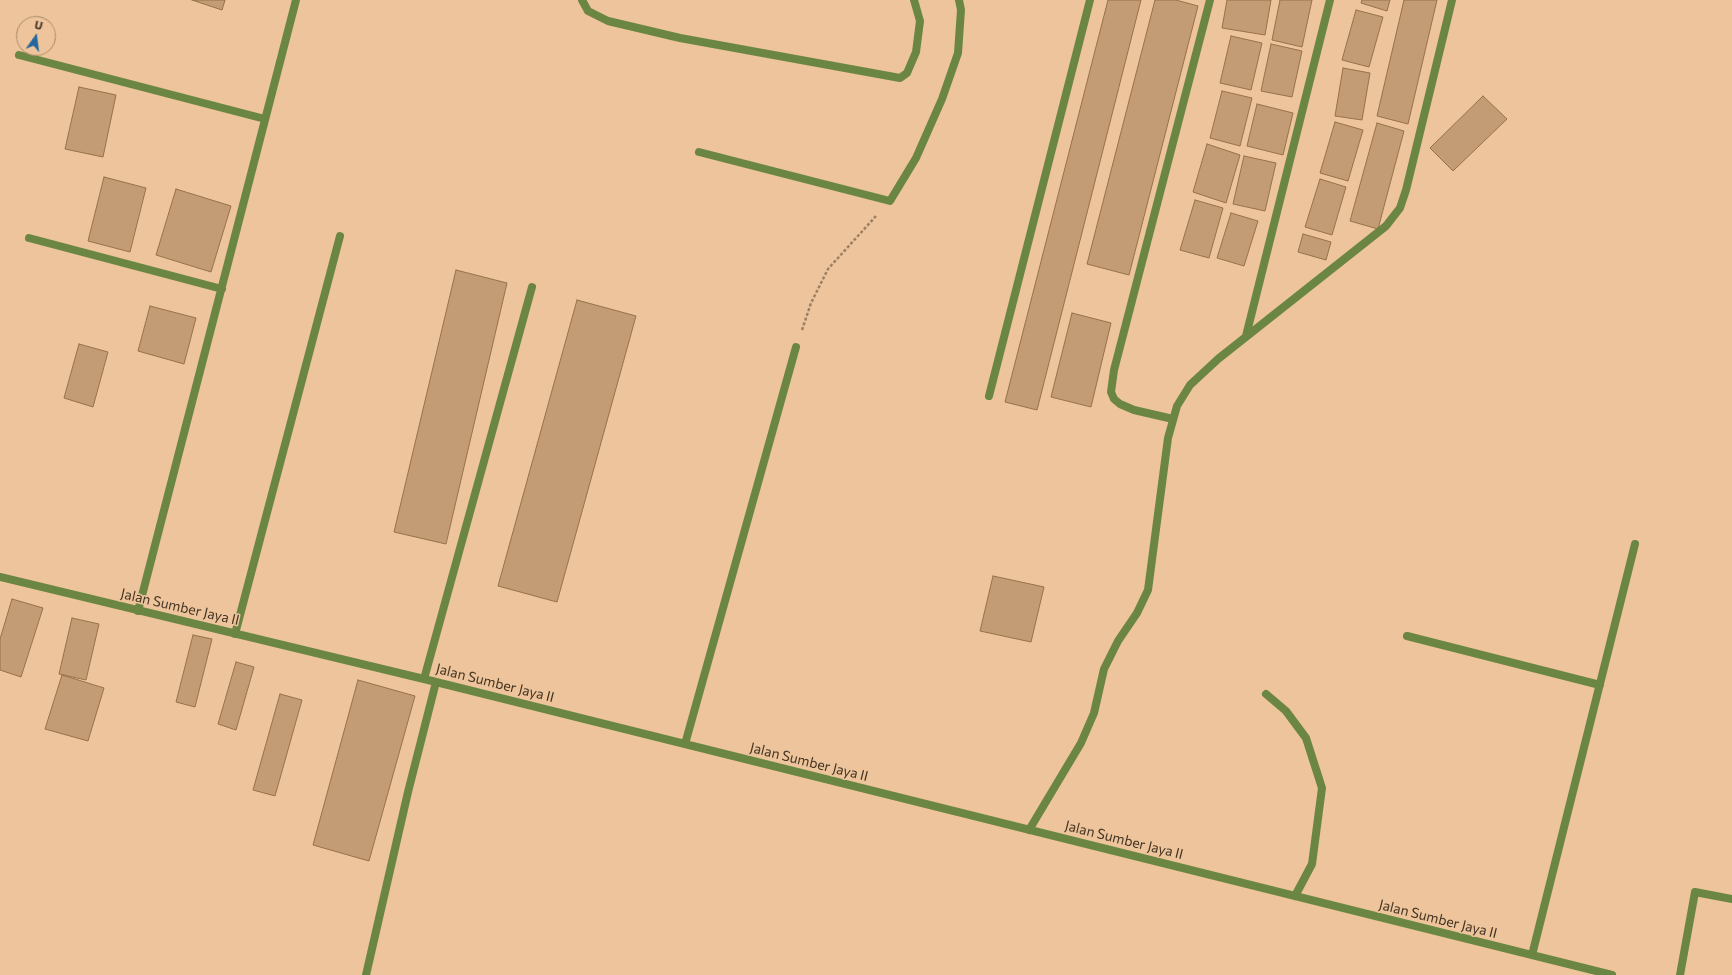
<!DOCTYPE html>
<html>
<head>
<meta charset="utf-8">
<style>
  body { margin:0 }
  #map { position:relative; width:1732px; height:975px; overflow:hidden; background:#edc49b; font-family:Commissioner,sans-serif }
  canvas { display:block }
  .north { position:absolute; left:16px; top:16px; width:40px; height:40px; box-sizing:border-box; background:#edc49b; border:1px solid #aa8b6b; border-radius:50%; rotate:14deg; font-size:11px; font-weight:700; line-height:16px; text-align:center; color:#453524 }
  .north::after { content:''; display:block; margin:auto; width:14px; height:18px; background:#25679d; clip-path:polygon(50% 0,100% 100%,50% 72%,0 100%) }
</style>
</head>
<body>
<div id="map">
<canvas width="1732" height="975"></canvas>
<div class="north">U</div>
</div>
<script>
const context = document.querySelector('canvas').getContext('2d');
context.lineJoin = 'round';
function fillPath(path, color) { context.fillStyle = color; context.fill(path, 'evenodd'); }
const shape = rows => new Path2D(rows.map(r => 'M' + r).join(''));
function stroke(path, color, width, dash) { context.strokeStyle = color; context.lineWidth = width; context.lineCap = dash ? 'butt' : 'round'; context.setLineDash(dash || []); context.stroke(path); }
function write(font, color, halo, rows, align = 'center') {
  context.font = font + ' Commissioner,sans-serif'; context.lineWidth = 3; context.setLineDash([]); context.textBaseline = 'middle'; context.strokeStyle = halo; context.fillStyle = color; for (const [text, x, y, turn = 0] of rows) {
    context.save(); context.translate(x, y); context.rotate((+turn || 0) * Math.PI / 180); context.textAlign = isNaN(turn) ? turn : align; if (halo) context.strokeText(text, 0, 0); context.fillText(text, 0, 0); context.restore();
  }
}
const building = shape([
  [192,0,225,0,222,10,192,0],
  [1108,0,1141,0,1037,410,1005,402,1108,0],
  [1155,0,1176,0,1198,6,1129,275,1087,264,1155,0],
  [1227,0,1271,0,1265,35,1222,28,1227,0],
  [1280,0,1312,0,1302,47,1272,40,1280,0],
  [1362,0,1390,0,1387,11,1361,3,1362,0],
  [1404,0,1437,0,1408,124,1377,116,1404,0],
  [1356,10,1383,17,1369,67,1342,60,1356,10],
  [1231,36,1262,43,1251,90,1220,83,1231,36],
  [1271,44,1302,51,1292,97,1261,91,1271,44],
  [1343,68,1370,73,1362,120,1335,116,1343,68],
  [79,87,116,95,103,157,65,149,79,87],
  [1222,91,1252,98,1240,146,1210,138,1222,91],
  [1483,96,1507,119,1453,171,1430,148,1483,96],
  [1257,104,1293,113,1283,155,1247,146,1257,104],
  [1335,122,1363,130,1348,181,1320,173,1335,122],
  [1377,123,1404,131,1378,229,1350,221,1377,123],
  [1207,144,1240,155,1226,203,1193,192,1207,144],
  [1244,156,1276,163,1265,211,1233,204,1244,156],
  [104,177,146,188,130,252,88,241,104,177],
  [1320,179,1346,187,1332,235,1305,227,1320,179],
  [176,189,231,206,211,272,156,255,176,189],
  [1195,200,1223,208,1209,258,1180,250,1195,200],
  [1231,213,1258,221,1244,266,1217,258,1231,213],
  [1303,234,1331,242,1326,260,1298,252,1303,234],
  [456,270,507,283,446,544,394,532,456,270],
  [577,300,636,316,557,602,498,586,577,300],
  [150,306,196,318,184,364,138,351,150,306],
  [1072,313,1111,323,1091,407,1051,397,1072,313],
  [79,344,108,352,93,407,64,398,79,344],
  [993,576,1044,587,1031,642,980,631,993,576],
  [12,599,43,608,21,677,0,670,0,639,12,599],
  [72,618,99,624,86,680,59,674,72,618],
  [193,635,212,639,195,707,176,702,193,635],
  [236,662,254,667,236,730,218,724,236,662],
  [62,675,104,688,88,741,45,729,62,675],
  [358,680,415,696,369,861,313,845,358,680],
  [280,694,302,700,275,796,253,790,280,694]
]);
fillPath(building, '#c39c75');
stroke(building, '#96714a', 1);
stroke(shape([
  [802,330,811,303,828,269,876,216]
]), '#9d8063', 2.5, [3, 2]);
stroke(shape([
  [1266,694,1286,711,1306,738,1322,788,1312,864,1295,896]
]), '#6b8642', 8);
stroke(shape([
  [582,0,588,11,608,21,680,38,900,78,907,73,916,52,920,21,914,0],
  [19,55,265,119],
  [699,152,890,201,916,158,942,99,958,53,961,10,959,0],
  [29,238,222,289],
  [1246,336,1330,0],
  [989,396,1090,0],
  [1173,419,1134,410,1120,404,1114,399,1111,392,1114,370,1210,0],
  [0,577,424,679,1612,975],
  [138,611,296,0],
  [235,634,340,236],
  [1407,636,1600,685],
  [424,679,532,287],
  [685,744,796,347],
  [1029,830,1081,743,1094,713,1104,669,1118,641,1137,613,1148,590,1168,438,1177,406,1190,385,1218,359,1386,226,1400,208,1406,190,1452,0],
  [1532,955,1635,544],
  [366,975,408,792,436,682],
  [1680,975,1695,892,1732,899]
]), '#6b8642', 8);
write('14px', '#453524', '#edc49b', [
  ["Jalan Sumber Jaya II",180,607,13],
  ["Jalan Sumber Jaya II",495,683,14],
  ["Jalan Sumber Jaya II",809,762,14],
  ["Jalan Sumber Jaya II",1124,840,14],
  ["Jalan Sumber Jaya II",1438,919,14]
]);
</script>
</body>
</html>
